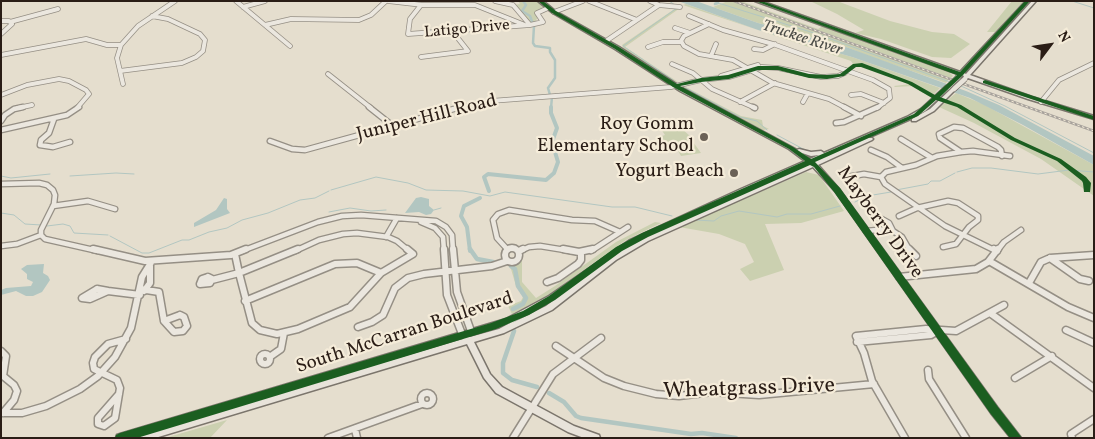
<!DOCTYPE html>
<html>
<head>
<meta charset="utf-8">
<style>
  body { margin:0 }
  #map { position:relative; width:1095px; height:439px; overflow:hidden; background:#e5dece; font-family:Vollkorn,serif }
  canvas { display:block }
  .frame { position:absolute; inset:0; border:2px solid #2a1d16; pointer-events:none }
  .north { position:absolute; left:1025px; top:20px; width:50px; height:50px; -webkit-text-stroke:4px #f5ecd9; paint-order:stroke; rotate:59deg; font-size:14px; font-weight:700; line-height:20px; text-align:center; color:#2a1d16 }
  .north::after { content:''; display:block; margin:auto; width:18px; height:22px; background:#2a1d16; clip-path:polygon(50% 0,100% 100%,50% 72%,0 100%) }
</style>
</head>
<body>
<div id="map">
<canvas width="1095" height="439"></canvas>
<div class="frame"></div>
<div class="north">N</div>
</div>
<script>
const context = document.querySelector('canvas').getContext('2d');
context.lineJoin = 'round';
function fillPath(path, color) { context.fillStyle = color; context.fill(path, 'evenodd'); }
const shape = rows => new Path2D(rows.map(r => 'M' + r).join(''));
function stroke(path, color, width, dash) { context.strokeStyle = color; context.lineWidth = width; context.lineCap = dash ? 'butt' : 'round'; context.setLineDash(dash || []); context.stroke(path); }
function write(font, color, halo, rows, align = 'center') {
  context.font = font + ' Vollkorn,serif'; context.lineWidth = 4.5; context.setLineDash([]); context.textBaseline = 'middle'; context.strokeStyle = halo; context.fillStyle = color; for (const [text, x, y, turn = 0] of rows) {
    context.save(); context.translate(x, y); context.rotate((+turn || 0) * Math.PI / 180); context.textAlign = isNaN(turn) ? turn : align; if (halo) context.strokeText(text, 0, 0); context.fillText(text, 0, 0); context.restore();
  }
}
fillPath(shape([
  [518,1,537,1,543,7,535,13,538,17,535,22,531,24,515,5,520,4],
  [728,1,732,1,949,79,946,83,871,57,846,47,758,23,713,7],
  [737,1,741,1,818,29,823,26,930,64,949,72,953,76,951,78],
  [810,1,837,1,890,21,932,32,954,34,970,44,951,58,932,57,881,39,855,33,864,30,837,14],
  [1012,1,1024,1,995,32,987,32],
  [686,4,758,30,852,57,940,88,934,94,925,91,923,93,913,86,895,87,894,86,911,84,862,66,855,66,849,71,845,69,853,64,851,61,683,5],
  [676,8,680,8,625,47,678,82,673,81,623,48,622,45],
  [684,86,741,116,762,120,763,126,769,129,763,130,686,89],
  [956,93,983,104,1094,165,1094,196,1041,159,974,123,939,107],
  [680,127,691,137,693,142,701,153,681,156,677,149,663,146,656,138,665,135,661,129],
  [806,172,819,175,844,211,801,223,765,224,784,270,750,281,740,269,754,262,745,244,719,234,679,227],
  [655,222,661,223,626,240,548,295,512,314,508,306,521,301,523,297,516,286,511,269,508,265,522,257,522,282,536,298,555,286,616,242],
  [227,420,210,438,165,438]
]), '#cbd0b0');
fillPath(shape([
  [678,1,696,1,758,23,846,47,966,91,999,105,1094,156,1094,165,1023,125,970,98,852,57,758,30],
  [421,197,429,199,429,206,434,210,431,214,426,215,419,212,405,213,416,198],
  [224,198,227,199,227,209,230,213,194,227,194,223,216,210],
  [44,264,43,273,48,276,50,280,42,292,33,296,26,296,16,291,1,295,1,290,6,288,31,286,33,282,27,279,27,274,21,269,27,265]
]), '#b2c6c1');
stroke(shape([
  [669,1,675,5],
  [712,1,817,34,950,82],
  [1072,1,1094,8],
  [673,80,623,46,677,8],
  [961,86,1005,106,1094,153],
  [686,88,740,117,757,121,767,130],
  [777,135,807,151],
  [957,172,972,168,991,168,1038,174,1069,170,1094,172],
  [1,176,11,178,50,174],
  [70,176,116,173,134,174],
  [331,190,376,177,408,183,426,190,463,191,490,196,505,192,612,207,635,207,672,216],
  [896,190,928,184,931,181,940,181,955,173],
  [855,202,867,196,891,192],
  [434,210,441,208],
  [329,212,350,208,371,211,386,210],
  [1,213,14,215,25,224,41,225],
  [695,220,714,221,721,216,739,211,777,217,787,214,811,214,840,206],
  [47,226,63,224,70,226,74,233,108,235],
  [110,236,142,253,149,253,182,240,189,240,209,232,227,228,242,220,268,213,300,200,315,198,329,191]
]), '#b2c6c1', 1);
stroke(shape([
  [523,1,526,5,522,11,530,16,533,24],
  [715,4,718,3],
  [534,26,533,43,535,46,550,48,550,52,555,60,555,78,548,88,550,95],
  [551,108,552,97]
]), '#b2c6c1', 2.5);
stroke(shape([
  [489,191,484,177,488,174,546,180,554,173,558,162,552,142,557,128,551,113,551,107],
  [470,251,467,227,461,216,464,206,480,198]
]), '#b2c6c1', 4);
stroke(shape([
  [470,249,477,259,493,262],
  [511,266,515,269,518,286,526,298,523,304,513,309],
  [514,331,503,363,503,373,512,380,537,387],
  [549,393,564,402,576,416,581,418,691,434,702,433,736,438]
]), '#b2c6c1', 4.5);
const minorFar2 = shape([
  [236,1,290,46],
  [388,1,423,5,475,5,525,25],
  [495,1,513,5,530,25,543,22,537,13,548,8],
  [589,1,637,20],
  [650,1,659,5,680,7],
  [421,5,410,19,408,34,530,25],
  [243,7,265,1],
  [554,12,583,1],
  [689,16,723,30,773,44,873,80,889,89,890,98,877,108],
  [1,21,9,21,12,24,1,34],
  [10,22,58,9],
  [709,24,684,36,681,41,684,46,699,54,733,60,773,83,829,99,846,108],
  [265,25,291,19,359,20,371,15,386,1],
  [675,28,690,33],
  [606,41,659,5],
  [648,47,663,42,681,42],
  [754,49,763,50,775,44],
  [1,55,86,39,107,45,121,45],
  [711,56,716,44],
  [421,57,468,51,453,32],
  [672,64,693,73,712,89,755,108],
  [120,71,182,63,196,57,203,51,205,40,200,34,168,19,152,16],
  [328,74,371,108],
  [721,76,758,65],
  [123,84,117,58,121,45,138,26,175,1],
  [1,95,27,85,59,79,69,81,86,90,89,94,77,108],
  [851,95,861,94,884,103],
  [740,102,775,83],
  [803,102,808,93],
  [1041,102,1059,80,1094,63],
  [18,108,32,105],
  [457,108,491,101,671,87,701,80,729,77,762,67,778,68,821,77,838,76,845,73,846,70]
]);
const minorFar1 = shape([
  [369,107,393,126],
  [753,107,755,108],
  [844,107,861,116],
  [54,119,49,133,41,140,40,145,53,147,70,142],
  [1,121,5,115,14,109,23,107],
  [836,123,844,122,878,107],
  [1,130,67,115,79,107],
  [901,139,932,158],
  [270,141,292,149,305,150,461,107],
  [871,150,887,157,902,168],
  [961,152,940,138,939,134,954,127,963,128,998,147,1001,150,1002,156],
  [847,177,864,174,881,177],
  [881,177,885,184,945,226,996,251],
  [881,177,886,172,916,165,937,156,961,152,973,151,1010,156],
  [1,184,39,183,47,185,53,190,55,195,54,204,41,230,41,235,45,239,98,251],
  [53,206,88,201,115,209],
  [899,216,917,208,948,201,958,203,978,216,978,220,969,227,956,244,943,247],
  [880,218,889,223,893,231],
  [421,222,435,228,443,237,444,251],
  [866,231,888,229,893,231,902,237,910,251],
  [386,237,397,218],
  [1,246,17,244,41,235],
  [508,250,497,238,493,220,498,214,509,210,572,220,595,221,620,232],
  [242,251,318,222,342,216,361,215,436,221,446,227,452,235,453,251],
  [295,251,319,240,343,234,357,233,388,237,397,241,409,251],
  [520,251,529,247,540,246,571,251],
  [591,251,628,227],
  [997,251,1004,242,1021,230]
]);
const minor = shape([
  '505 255a7 7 0 1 1 14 0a7 7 0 1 1-14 0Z',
  [93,249,145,261,231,255,246,249],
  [444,249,447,295,462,334],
  [453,249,457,292,471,331],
  [563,249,579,252,593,249],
  [909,249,916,256],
  [994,249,997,251],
  [519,251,523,249],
  [235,254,239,273],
  [1050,258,1080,279,1089,281],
  [989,261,1068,307,1094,318],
  [239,273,252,323,260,330,277,334,298,329,350,307,381,273,413,254,407,249],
  [239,273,298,249],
  [208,277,212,279,210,283,200,284,202,279,208,277],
  [899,277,976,269,988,262,998,249],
  [212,280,239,273],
  [547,282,558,278,578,264,581,260,581,252],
  [1029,283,1041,262,1050,258,1094,255],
  [97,289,108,291,90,299,82,298,97,289],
  [140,289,159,292,164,321],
  [108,291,140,295],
  [144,291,150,283,150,266],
  [245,301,335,264,357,263,381,273],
  [990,313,1094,388],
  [180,315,184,317,187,326,183,331,174,332,164,321,180,315],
  [358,327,372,322,383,315,395,288,408,278,424,274,492,266,507,261],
  [1066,330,1094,343],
  [857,342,931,335,938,331],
  [556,346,604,378,624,386,656,394,679,396,712,392,759,395,874,384],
  [1,351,6,356,3,376,14,385,17,391,14,400,3,413],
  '260 359a5 5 0 1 1 10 0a5 5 0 1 1-10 0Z',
  [271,356,281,349,284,333],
  [928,370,929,379,966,438],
  [1015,378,1052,356],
  '421 399a6 6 0 1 1 12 0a6 6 0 1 1-12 0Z',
  [119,394,120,388,117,380,94,369,93,363,95,357,108,344,126,339],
  [119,394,115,418,104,426,98,424,98,418,119,394],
  [1,413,22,413,46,406,80,389,98,376,115,357,131,328,142,277,152,261],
  [355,429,357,438],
  [328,438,422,404],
  [513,438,553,374,601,338],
  [905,438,872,381,864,353,856,336,926,329,956,331,1004,305],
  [1072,438,1071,434,1094,419]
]);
const major = shape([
  [538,1,543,1,555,11,619,47,684,89,797,150,799,149,811,152,821,151,824,153,907,117,921,109,946,86,950,86,950,88,925,111,911,119,813,162,868,138,872,138,873,139,872,140,818,165,839,189,997,407,1021,438,1011,438,991,413,835,191,813,167,648,241,616,260,552,310,504,333,474,342,490,374,502,387,574,426,599,435,600,438,584,438,568,432,496,393,484,378,467,344,155,438,137,438,137,437,116,438,117,435,120,434,506,319,549,296,630,240,741,189,805,161,789,149,680,91,615,49,553,13,538,1],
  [802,153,811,156,819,155,810,159,802,153],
  [809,164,706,210,745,191,809,164],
  [554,300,546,306,512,323,554,300],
  [510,323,499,329,470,337,468,336,510,323],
  [464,337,463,339,314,383,464,337],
  [755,1,761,1,960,72,1026,1,1030,1,964,73,966,74,1032,1,1036,1,970,75,1032,97,1094,116,1094,119,1028,99,968,78,967,79,963,79,963,78,964,76,962,75,961,77,957,77,957,76,958,74,755,1],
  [952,88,954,88,956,89,934,111,916,121,912,121,912,119,930,109,952,88]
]);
stroke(minorFar2, '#958f85', 5.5);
stroke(minorFar1, '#958f85', 7);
stroke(minor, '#958f85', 9);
stroke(major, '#7b756c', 3);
stroke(minorFar2, '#ebe7df', 4);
stroke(minorFar1, '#ebe7df', 4.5);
stroke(minor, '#ebe7df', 6);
fillPath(major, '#e8e3da');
const rail = shape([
  [734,1,1094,131]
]);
stroke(rail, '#a7a29c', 2.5);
stroke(rail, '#f5ecd9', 1, [2.5]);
const majorBridge = shape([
  [948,87,959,76],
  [954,89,965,79]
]);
stroke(majorBridge, '#7b756c', 6, []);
stroke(majorBridge, '#e8e3da', 4.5);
fillPath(shape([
  [538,1,543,1,556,11,619,47,677,84,701,78,728,75,758,66,778,66,809,74,827,75,840,74,853,64,862,63,912,82,935,95,957,75,755,1,762,1,960,72,1025,1,1030,1,963,75,940,97,961,105,1015,138,1061,159,1086,177,1091,183,1090,192,1084,192,1083,183,1082,181,1057,161,1011,140,957,107,936,100,918,116,815,162,840,188,998,407,1022,438,1010,438,990,413,834,192,814,167,810,165,648,237,622,251,555,300,529,315,496,329,137,438,115,438,116,435,120,433,491,323,523,311,549,296,616,247,642,233,805,161,789,149,673,87,615,49,552,13,538,1],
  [856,67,861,67,908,84,932,98,914,114,811,159,793,147,680,86,701,82,729,79,758,70,778,70,809,78,827,79,844,76,856,67],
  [985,80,1094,116,1094,120,983,83,983,81,985,80]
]), '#1b5e20');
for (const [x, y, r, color] of [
  [704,137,5,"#6b6156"],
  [734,173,5,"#6b6156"]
]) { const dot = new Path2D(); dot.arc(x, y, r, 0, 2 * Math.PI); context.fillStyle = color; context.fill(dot); stroke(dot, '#f5ecd9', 2); }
write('16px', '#2a1d16', '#f5ecd9', [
  ["Latigo Drive",467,30,-5]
]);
write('italic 16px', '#4c4d48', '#f5ecd9', [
  ["Truckee River",802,39,18]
]);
write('19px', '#2a1d16', '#f5ecd9', [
  ["Juniper Hill Road",427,119,-14],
  ["Mayberry Drive",879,223,54],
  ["South McCarran Boulevard",405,334,-18]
]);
write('19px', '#2a1d16', '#f5ecd9', [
  ["Roy Gomm",694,126],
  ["Elementary School",694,148],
  ["Yogurt Beach",724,173]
], 'right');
write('22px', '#2a1d16', '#f5ecd9', [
  ["Wheatgrass Drive",749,390,-2]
]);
</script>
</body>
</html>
